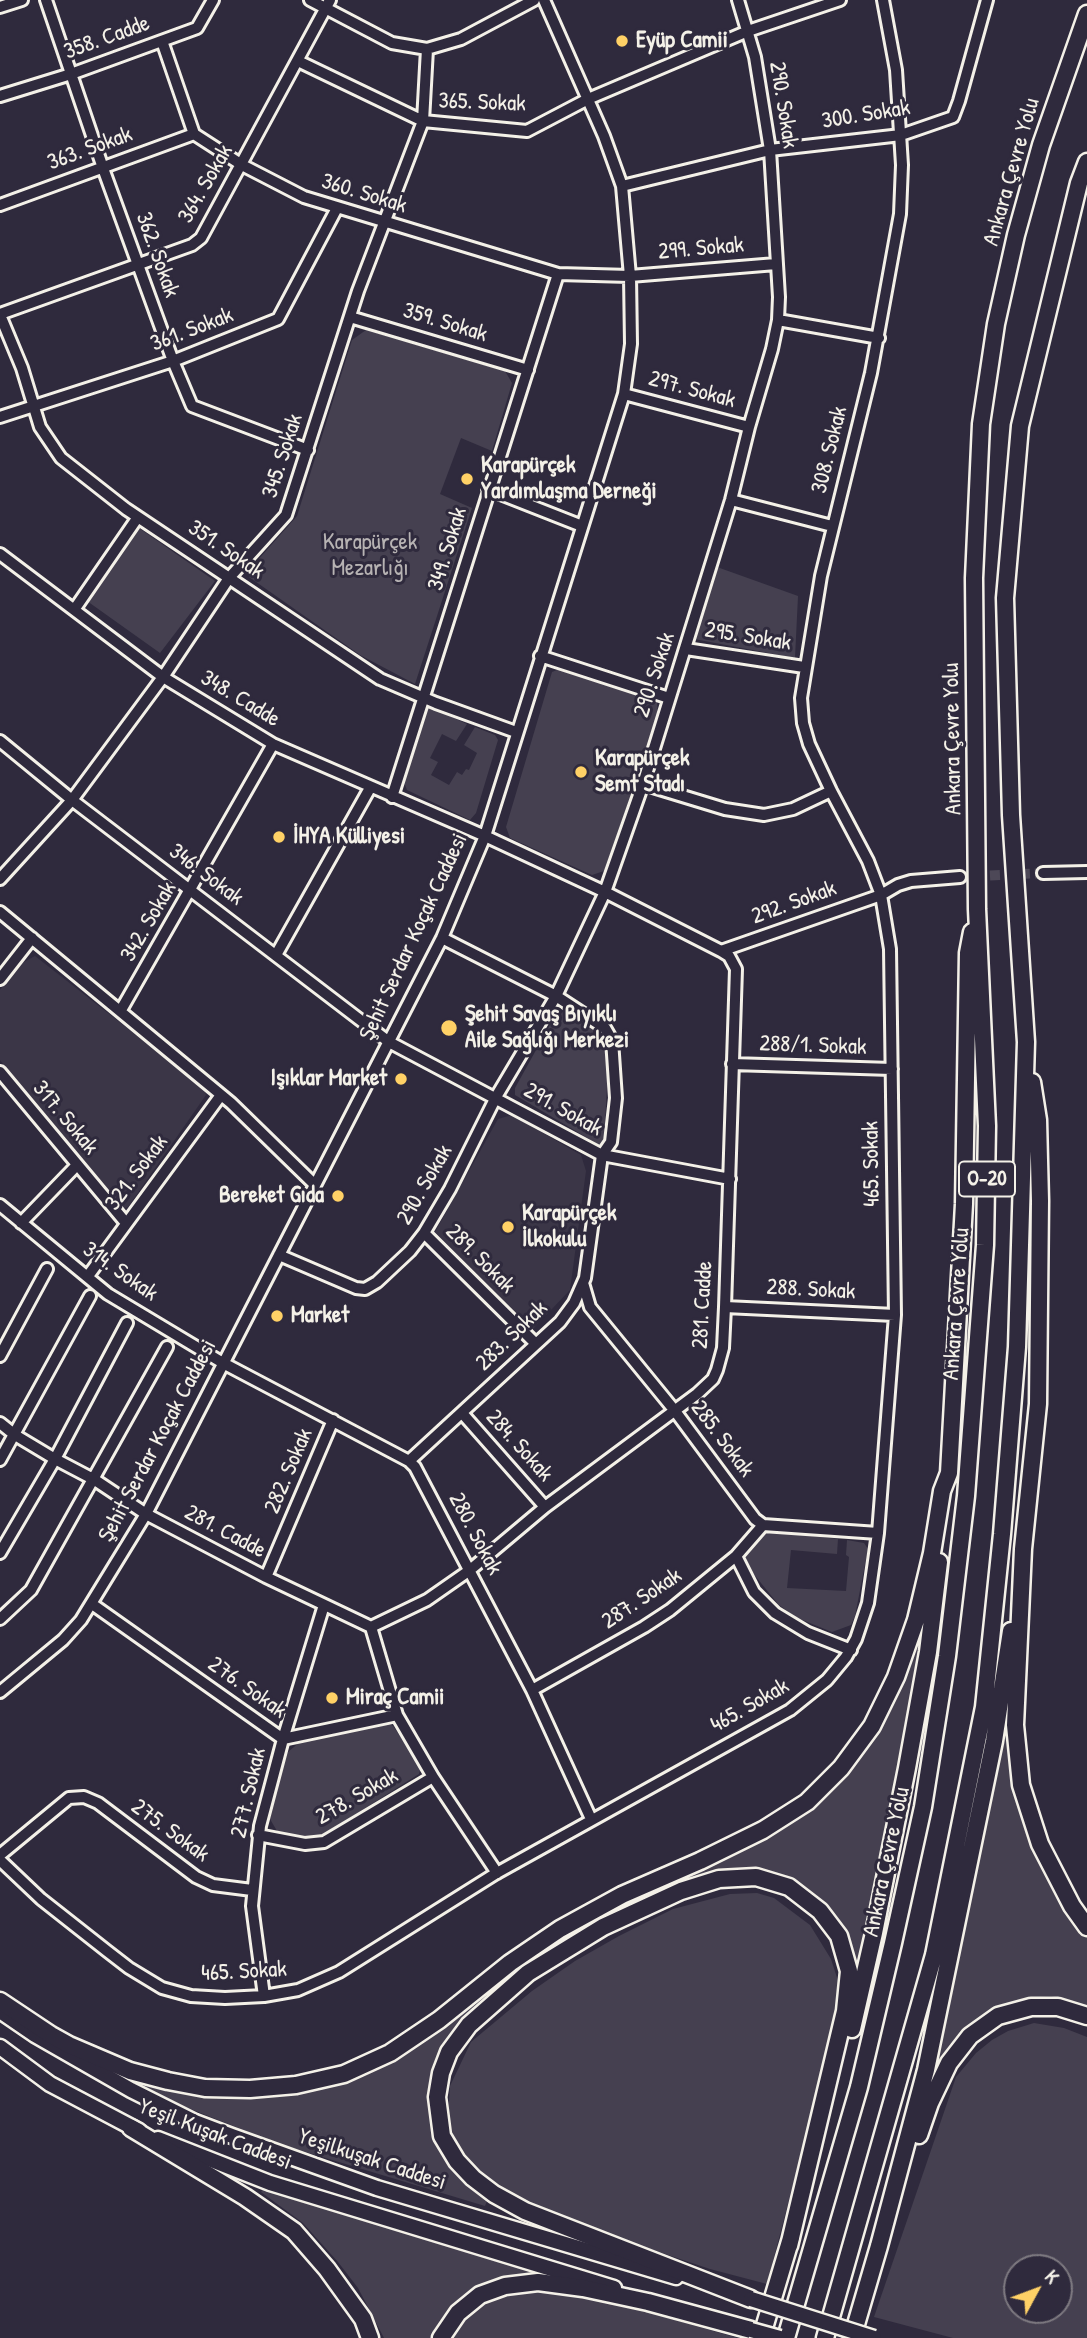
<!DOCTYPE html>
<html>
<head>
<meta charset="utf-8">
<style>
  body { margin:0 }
  #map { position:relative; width:1087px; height:2338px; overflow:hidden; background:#2f2a3d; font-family:"Patrick Hand",sans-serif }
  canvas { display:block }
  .north { position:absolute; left:1003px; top:2254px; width:70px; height:70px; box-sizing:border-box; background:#2f2a3d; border:2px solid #7e7a81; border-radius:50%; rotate:49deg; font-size:19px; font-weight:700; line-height:28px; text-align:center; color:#f4f1e8 }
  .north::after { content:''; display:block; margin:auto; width:24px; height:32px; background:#ffd166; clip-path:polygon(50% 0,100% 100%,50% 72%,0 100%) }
</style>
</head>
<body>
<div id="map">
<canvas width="1087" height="2338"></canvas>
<div class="north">K</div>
</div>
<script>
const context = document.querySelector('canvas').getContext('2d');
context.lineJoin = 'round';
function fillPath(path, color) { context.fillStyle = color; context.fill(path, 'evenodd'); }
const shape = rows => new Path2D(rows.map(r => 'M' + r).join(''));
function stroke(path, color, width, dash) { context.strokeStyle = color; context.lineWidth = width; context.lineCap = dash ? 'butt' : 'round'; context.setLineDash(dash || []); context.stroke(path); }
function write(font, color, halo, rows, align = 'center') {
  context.font = font + ' "Patrick Hand",sans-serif'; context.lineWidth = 6; context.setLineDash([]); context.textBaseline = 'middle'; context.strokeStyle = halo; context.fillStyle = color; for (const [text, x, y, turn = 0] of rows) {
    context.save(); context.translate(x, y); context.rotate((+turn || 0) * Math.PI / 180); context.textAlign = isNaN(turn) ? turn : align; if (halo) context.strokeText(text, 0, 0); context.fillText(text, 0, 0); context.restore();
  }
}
fillPath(shape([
  [35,956,204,1088,206,1095,128,1207,121,1209,0,1060,0,990,22,963],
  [512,1115,581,1155,586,1171,570,1290,531,1331,435,1232,498,1119]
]), '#3b3647');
fillPath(shape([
  [366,330,505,371,512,383,492,451,461,438,440,494,472,508,415,684,360,655,249,577,249,570,297,516,352,340],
  [139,528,215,581,160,653,87,601],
  [717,567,798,596,795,658,694,639],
  [562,668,657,702,658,718,604,871,592,875,510,838,506,827,552,672],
  [430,707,467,724,456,741,442,734,430,758,438,762,431,775,449,785,457,772,462,775,466,769,469,770,477,753,464,745,475,727,495,735,498,740,476,813,470,820,407,790,403,780,426,709],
  [567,1011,598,1030,604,1037,609,1049,604,1142,601,1146,515,1095,515,1088,556,1014],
  [768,1531,838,1539,837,1554,791,1550,787,1588,846,1591,849,1557,846,1555,847,1540,864,1543,868,1549,855,1616,851,1625,832,1632,795,1617,778,1604,748,1567,746,1558,746,1554],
  [919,1635,928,1637,862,1979,854,1977,845,1934,834,1917,811,1894,775,1873,748,1869,724,1871,603,1920,444,2051,438,2138,489,2196,485,2206,279,2144,188,2108,131,2081,135,2074,215,2094,356,2075,571,1925,754,1841,863,1746,887,1714],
  [386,1722,393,1726,421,1766,419,1774,321,1836,312,1839,277,1831,270,1819,272,1800,288,1752,301,1741],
  [1000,1731,1012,1732,1015,1768,1087,1933,1087,2007,1051,1996,1023,1999,1004,2005,979,2018,960,2035,942,2065,931,2061],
  [757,1893,774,1898,810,1925,831,1959,839,1984,836,2020,767,2284,710,2269,521,2206,469,2168,453,2142,448,2116,450,2086,471,2042,532,1991,575,1961,619,1936,673,1909,730,1894],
  [1034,2023,1064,2028,1087,2037,1087,2338,953,2338,874,2317,956,2077,976,2053,992,2040,1008,2031],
  [1017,2268,1059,2268,1059,2310,1017,2310],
  [266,2183,541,2268,538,2277,529,2275,499,2279,482,2286,451,2312,437,2329,433,2338,384,2338,358,2288,338,2262,303,2223,261,2192],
  [524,2290,559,2291,619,2304,738,2338,449,2338,474,2311,497,2297]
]), '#454050');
stroke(shape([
  [960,877,1043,873]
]), '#4d4857', 10, [10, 5]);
const minor = shape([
  [46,0,104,171,173,361,192,406,308,450],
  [310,0,392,43,427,49,461,39,534,0],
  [0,7,22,0],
  [162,41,194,134,242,165,304,197,558,274,630,276,776,264],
  [298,61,423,121,527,131,588,99,748,31,840,0],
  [0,96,71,74,197,28,213,0],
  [622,186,770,150,901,135,953,117,959,101,987,0],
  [0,205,194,134],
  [0,314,192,245,201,238,330,0],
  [0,315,22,368,40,427,61,458,126,509,380,679,436,703,516,732],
  [350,317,528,370],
  [778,320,879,338],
  [624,394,749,427],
  [0,417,173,361,278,319,337,208],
  [488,489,582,526],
  [731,500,832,526],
  [0,554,163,677,273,744,485,836,605,892,721,951,729,956,736,969,725,1307,723,1348,717,1370,713,1379,697,1394,545,1507,470,1570,427,1600,371,1627,266,1577,146,1514,95,1480,55,1459,15,1435,0,1423],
  [74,610,138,517],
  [686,649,804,667],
  [540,656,669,698],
  [0,741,72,800,389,1042,602,1155,730,1179],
  [643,784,725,809,764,815,793,809,831,791],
  [392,797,558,274],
  [1043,873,1087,872],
  [0,879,72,800,163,677,229,578,286,515,358,291,423,121,427,49],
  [0,912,231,1103,314,1184],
  [721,951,881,895,898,885,911,881,960,877],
  [276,955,370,788],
  [0,979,32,938],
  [121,1010,273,744],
  [732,1064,892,1069],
  [0,1072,126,1223],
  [0,1205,108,1294,223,1363,409,1461,415,1467,532,1690,591,1819],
  [21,1223,77,1165],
  [424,1233,536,1344],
  [279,1255,356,1288,365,1289,377,1282,410,1251,424,1233,450,1189,496,1097,556,996,605,892,643,784,731,500,749,427,772,349,778,320,779,297,770,150,755,57,738,0],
  [88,1276,221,1095],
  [583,1283,590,1307,675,1411,755,1519,763,1525,878,1533],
  [725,1307,895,1315],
  [0,1356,47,1269],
  [462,1413,545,1507],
  [0,1460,90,1296],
  [409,1461,560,1322,574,1303,585,1278,602,1155,611,1142,616,1098,612,1040,605,1028,556,996,442,938],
  [0,1553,55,1459,127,1323],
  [736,1556,754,1592,775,1613,808,1633,851,1650],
  [266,1577,333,1420],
  [92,1604,283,1739,397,1715],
  [0,1619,31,1590,167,1347],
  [371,1627,397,1715,433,1777,497,1873],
  [532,1690,644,1627,670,1610,736,1556,763,1525],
  [0,1692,63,1640,81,1620,146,1514,442,938,485,836,624,394,631,344,630,276,622,186,604,136,544,0],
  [258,1835,305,1844,324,1842,433,1777],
  [0,1855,69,1798,84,1797,98,1803,196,1877,213,1885,252,1890],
  [0,1860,41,1899,107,1951,129,1968,162,1988,191,1996,225,1998,264,1996,298,1990,339,1972,495,1874,790,1710,827,1680,846,1657,856,1639,868,1603,878,1533,895,1315,890,949,881,895,868,861,831,791,809,744,803,723,801,698,821,576,871,373,900,214,902,165,896,70,883,0],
  [264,1996,252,1906,260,1826,283,1739,324,1605]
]);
const major = shape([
  [0,2011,35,2035,131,2090,195,2122,232,2136,377,2188,676,2277],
  [0,2047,50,2084,139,2131],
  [158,2139,270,2183,614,2288]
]);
const highway = shape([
  [1032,1082,1038,1120,1040,1201,1038,1404,1023,1549,1015,1725,1021,1785,1040,1844,1072,1906,1087,1927],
  [0,2001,51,2035,69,2045,130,2071,168,2081,205,2088,250,2089,296,2085,344,2074,390,2053,439,2020,510,1963,560,1929,622,1895,700,1861,763,1830,807,1802,841,1768,872,1726,896,1677,916,1620,932,1553,942,1491,949,1473,964,1204,968,953,972,932],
  [852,2029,874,1933,907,1768,928,1652,939,1562],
  [131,2128,245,2197,294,2231,327,2269,363,2319,370,2338],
  [919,2135,930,2103,949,2063,970,2036,998,2016,1031,2007,1058,2007,1087,2016],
  [751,2299,525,2211,494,2194,473,2178,457,2161,442,2136,437,2097,441,2073,449,2052,469,2025,528,1973,603,1927,681,1891,719,1879,756,1877,789,1887,820,1911,839,1936,849,1971,845,2011,789,2246],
  [441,2338,458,2313,480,2295,505,2286,538,2282,583,2288,648,2302,751,2330],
  [761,2338,791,2238],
  [786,2338,859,2087,893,1943,923,1807,947,1656,966,1496,985,1245,987,1126,977,909,974,578,981,424,996,324,1016,235,1041,145,1087,14],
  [825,2338,934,1955,984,1707,1002,1534,1017,1347,1026,1042,1011,815,1005,598,1020,426,1079,183,1087,162],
  [852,2338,879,2246,926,2070,994,1741,1011,1631]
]);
stroke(minor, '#f4f1e8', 16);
stroke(major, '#f4f1e8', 19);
stroke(highway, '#f4f1e8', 21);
stroke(minor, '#2f2a3d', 10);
stroke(major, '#2f2a3d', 14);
stroke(highway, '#2f2a3d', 16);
const majorBridge = shape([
  [751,2299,874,2338],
  [751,2330,780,2338]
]);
stroke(majorBridge, '#f4f1e8', 19, []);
stroke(majorBridge, '#2f2a3d', 14);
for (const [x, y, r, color] of [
  [622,41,7,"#ffd166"],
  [467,479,7,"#ffd166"],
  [581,772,7,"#ffd166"],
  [279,837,7,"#ffd166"],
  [449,1028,9,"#ffd166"],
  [401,1079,7,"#ffd166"],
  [338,1196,7,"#ffd166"],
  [508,1227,7,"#ffd166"],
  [277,1316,7,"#ffd166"],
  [332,1698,7,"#ffd166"]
]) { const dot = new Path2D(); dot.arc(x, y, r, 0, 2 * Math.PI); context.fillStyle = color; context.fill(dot); stroke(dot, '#2f2a3d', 2.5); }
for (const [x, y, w] of [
  [987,1179,56]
]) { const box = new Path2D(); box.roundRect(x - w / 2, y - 17.5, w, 35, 5); context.fillStyle = '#2f2a3d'; context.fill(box); stroke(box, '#f4f1e8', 2); }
write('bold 21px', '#f4f1e8', null, [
  ["O-20",987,1179]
]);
write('23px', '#f4f1e8', '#2f2a3d', [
  ["358. Cadde",107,38,-20],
  ["365. Sokak",482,103,2],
  ["290. Sokak",783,105,81],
  ["300. Sokak",866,115,-9],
  ["363. Sokak",90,149,-20],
  ["Ankara Çevre Yolu",1012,172,-74],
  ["364. Sokak",206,184,-60],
  ["360. Sokak",364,194,17],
  ["299. Sokak",701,249,-5],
  ["362. Sokak",157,255,70],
  ["359. Sokak",445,323,17],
  ["361. Sokak",192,330,-21],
  ["297. Sokak",692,390,15],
  ["308. Sokak",830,450,-76],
  ["345. Sokak",283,456,-72],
  ["349. Sokak",448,549,-73],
  ["351. Sokak",226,550,34],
  ["295. Sokak",748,637,9],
  ["290. Sokak",655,675,-72],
  ["348. Cadde",240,699,31],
  ["Ankara Çevre Yolu",953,739,-91],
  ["346. Sokak",206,875,37],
  ["292. Sokak",794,903,-20],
  ["342. Sokak",149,922,-60],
  ["Şehit Serdar Koçak Caddesi",414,937,-65],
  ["288/1. Sokak",813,1046,2],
  ["291. Sokak",563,1110,29],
  ["317. Sokak",65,1118,50],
  ["465. Sokak",872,1164,-91],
  ["321. Sokak",137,1173,-53],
  ["290. Sokak",425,1185,-60],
  ["289. Sokak",480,1259,45],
  ["314. Sokak",120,1272,35],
  ["288. Sokak",811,1290,3],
  ["Ankara Çevre Yolu",957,1304,-86],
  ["281. Cadde",703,1305,-87],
  ["283. Sokak",512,1336,-44],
  ["285. Sokak",722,1439,53],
  ["Şehit Serdar Koçak Caddesi",158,1441,-62],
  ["284. Sokak",519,1446,48],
  ["282. Sokak",289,1471,-67],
  ["281. Cadde",225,1532,28],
  ["280. Sokak",475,1534,62],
  ["287. Sokak",642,1599,-34],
  ["276. Sokak",247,1688,35],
  ["465. Sokak",750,1706,-30],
  ["277. Sokak",249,1793,-77],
  ["278. Sokak",357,1797,-30],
  ["275. Sokak",170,1831,36],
  ["Ankara Çevre Yolu",887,1862,-78],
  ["465. Sokak",244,1972,-3],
  ["Yeşil Kuşak Caddesi",215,2135,21],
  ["Yeşilkuşak Caddesi",372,2160,18]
]);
write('bold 23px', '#f4f1e8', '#2f2a3d', [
  ["Eyüp Camii",636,41],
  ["Karapürçek",481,466],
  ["Yardımlaşma Derneği",481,492],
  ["Karapürçek",595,759],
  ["Semt Stadı",595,785],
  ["İHYA Külliyesi",293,837],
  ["Şehit Savaş Bıyıklı",465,1015],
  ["Aile Sağlığı Merkezi",465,1041],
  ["Işıklar Market",387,1079,"right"],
  ["Bereket Gıda",324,1196,"right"],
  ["Karapürçek",522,1214],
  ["İlkokulu",522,1240],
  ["Market",291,1316],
  ["Miraç Camii",346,1698]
], 'left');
write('23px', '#b7b3b3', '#2f2a3d', [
  ["Karapürçek",370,543],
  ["Mezarlığı",370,569]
]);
</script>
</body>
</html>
